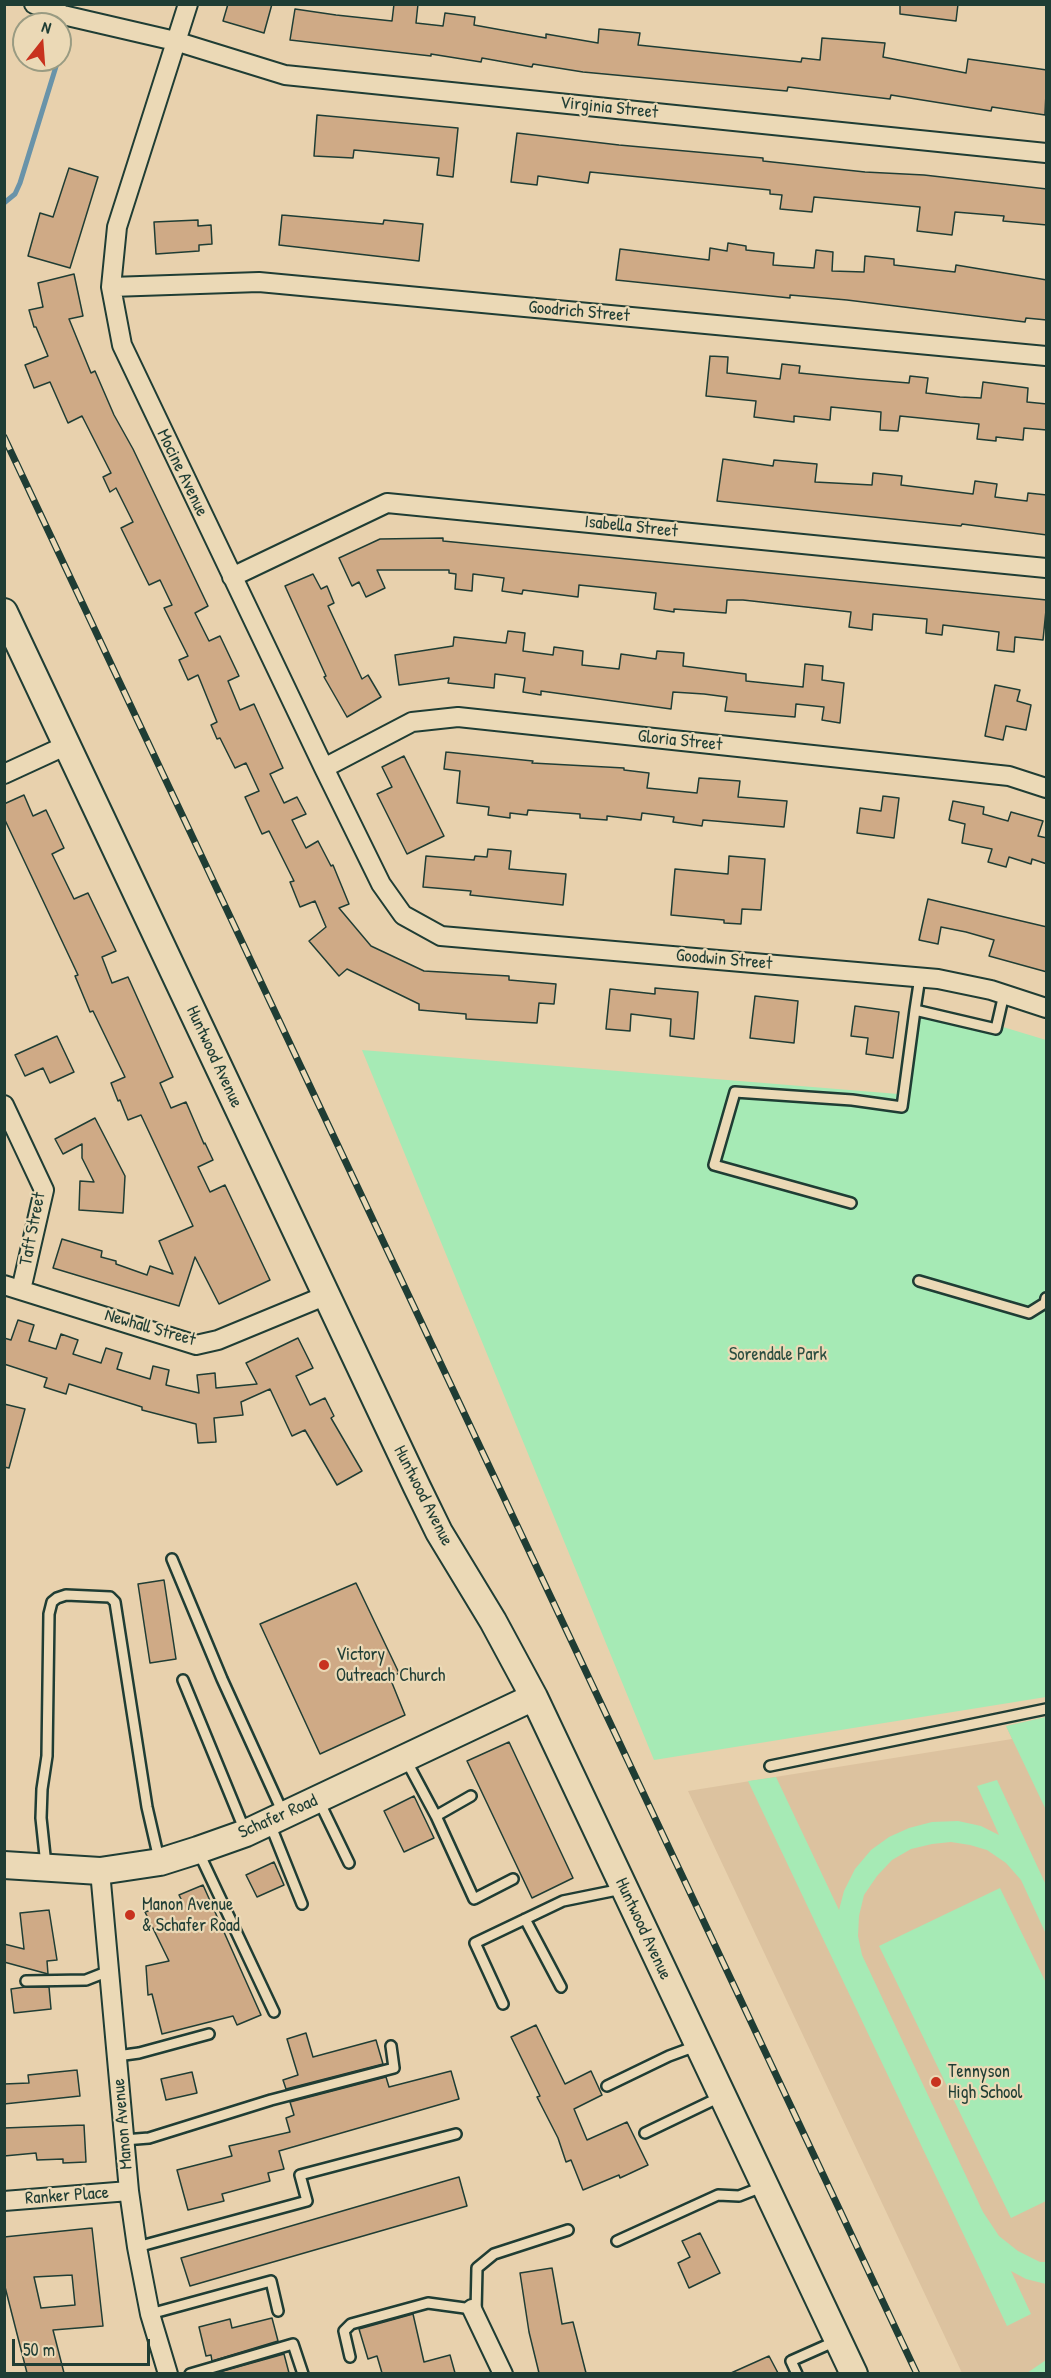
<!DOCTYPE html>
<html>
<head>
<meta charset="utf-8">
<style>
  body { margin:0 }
  #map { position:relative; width:1051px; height:2378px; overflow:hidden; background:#e8d1ad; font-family:"Patrick Hand",sans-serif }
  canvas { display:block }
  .frame { position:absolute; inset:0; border:6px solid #1f3d34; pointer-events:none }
  .north { position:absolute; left:12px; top:12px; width:60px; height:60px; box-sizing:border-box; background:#ebd9b6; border:2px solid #999b82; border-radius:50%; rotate:17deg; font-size:16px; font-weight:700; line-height:24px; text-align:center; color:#1f3d34 }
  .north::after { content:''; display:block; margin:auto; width:21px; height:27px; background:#c8321e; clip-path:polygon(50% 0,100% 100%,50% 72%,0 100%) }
  .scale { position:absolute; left:12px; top:2339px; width:138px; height:27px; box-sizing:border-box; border:3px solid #1f3d34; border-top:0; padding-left:8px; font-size:18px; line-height:21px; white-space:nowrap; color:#1f3d34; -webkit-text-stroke:4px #ebd9b6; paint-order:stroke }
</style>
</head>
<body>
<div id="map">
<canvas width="1051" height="2378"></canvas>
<div class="frame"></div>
<div class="north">N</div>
<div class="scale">50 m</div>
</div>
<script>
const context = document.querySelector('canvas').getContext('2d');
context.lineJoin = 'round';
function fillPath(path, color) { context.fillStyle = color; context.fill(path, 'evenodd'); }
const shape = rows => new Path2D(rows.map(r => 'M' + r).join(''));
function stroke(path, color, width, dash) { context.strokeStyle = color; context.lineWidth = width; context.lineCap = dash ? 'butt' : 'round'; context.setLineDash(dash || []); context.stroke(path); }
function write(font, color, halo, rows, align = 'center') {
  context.font = font + ' "Patrick Hand",sans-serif'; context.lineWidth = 4.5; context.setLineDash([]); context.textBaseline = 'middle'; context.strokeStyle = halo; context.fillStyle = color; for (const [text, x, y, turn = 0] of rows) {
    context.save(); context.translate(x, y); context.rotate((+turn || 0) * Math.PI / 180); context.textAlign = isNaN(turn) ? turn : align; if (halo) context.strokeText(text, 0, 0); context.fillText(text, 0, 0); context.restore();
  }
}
fillPath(shape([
  [1046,1717,1046,2373,962,2373,688,1791,1012,1739,1006,1726]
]), '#dcc29f');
fillPath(shape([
  [911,1010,960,1014,1046,1040,1046,1697,654,1760,362,1050,898,1094],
  [1046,1717,1046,1810,1006,1726],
  [776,1777,839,1910,844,1891,855,1869,871,1850,889,1837,909,1828,932,1822,958,1821,981,1826,999,1835,977,1786,997,1780,1046,1885,1046,1934,1021,1880,1006,1863,987,1850,970,1845,951,1842,932,1844,911,1849,892,1860,877,1876,864,1895,859,1916,858,1936,862,1955,983,2212,999,2236,1018,2251,1040,2262,1046,2262,1046,2284,1026,2279,1011,2271,1031,2314,1007,2326,748,1781],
  [1000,1888,1046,1983,1046,2201,1011,2218,879,1946],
  [1046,2360,1046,2373,1027,2373]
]), '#a6eab5');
stroke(shape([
  [60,53,66,35],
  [4,203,15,194,20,183,58,60]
]), '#6993a9', 5);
const building = shape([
  [228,4,272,4,264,33,223,21,228,4],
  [394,4,418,4,416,23,443,26,445,13,475,17,474,25,546,38,546,34,598,43,599,29,640,33,638,45,801,62,802,58,820,60,822,38,885,43,883,57,966,73,968,59,1047,70,1045,115,992,107,991,111,891,95,890,99,788,87,787,91,583,72,533,64,532,67,482,58,481,62,431,54,431,56,290,40,295,9,336,15,392,21,394,4],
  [900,4,958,4,956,21,900,14,900,4],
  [317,115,458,128,453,177,437,175,439,158,354,150,353,158,314,156,317,115],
  [517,133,619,145,763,158,763,161,865,172,924,175,1047,189,1047,225,1003,221,1004,216,955,212,952,235,917,231,920,207,814,197,812,212,780,209,782,195,770,194,770,190,590,172,588,183,538,176,537,185,511,182,517,133],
  [69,168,98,177,70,268,28,256,40,213,53,217,69,168],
  [282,215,383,224,384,220,423,224,419,261,279,245,282,215],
  [198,220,198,226,211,225,212,244,199,245,199,251,156,254,154,222,198,220],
  [728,243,746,246,746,250,774,253,773,265,814,268,816,250,833,252,832,271,864,272,865,256,894,259,894,265,955,272,956,265,1047,280,1047,320,1026,318,1025,322,847,300,790,295,790,298,616,280,620,249,709,260,710,248,727,251,728,243],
  [74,274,83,316,69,319,91,373,95,371,114,415,133,449,208,606,195,613,209,641,220,636,239,676,228,681,240,710,254,704,283,768,270,774,284,803,297,797,306,814,292,820,306,848,318,841,331,866,333,865,349,904,339,908,371,946,424,971,509,976,509,980,556,984,554,1004,539,1003,537,1023,466,1019,466,1014,419,1010,419,1004,347,969,339,976,309,941,326,927,315,901,300,907,290,882,294,881,269,831,262,834,245,797,259,791,246,763,235,768,220,738,217,739,211,725,217,722,198,675,188,680,179,660,188,656,164,608,172,605,160,580,149,585,121,528,133,522,116,488,110,492,103,477,111,473,82,416,68,423,50,382,34,388,25,365,48,356,36,327,34,327,29,310,43,307,38,283,74,274],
  [710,356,728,357,727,373,780,379,782,364,800,366,799,373,860,379,909,383,910,376,928,378,926,393,960,397,981,398,983,382,1028,388,1027,402,1047,404,1047,430,1024,428,1023,440,996,437,996,441,977,439,979,424,900,416,898,431,880,430,881,412,831,407,830,420,794,416,794,422,754,417,756,401,706,396,710,356],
  [723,459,773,466,774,460,817,464,815,482,872,485,873,473,902,476,901,485,973,494,975,481,997,484,995,497,1027,501,1028,493,1047,495,1047,535,962,524,961,526,717,501,723,459],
  [443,538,443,541,1047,600,1043,640,1015,637,1014,652,997,650,999,632,943,625,942,635,926,633,927,619,873,614,872,630,849,627,851,612,743,600,727,600,726,613,674,609,674,612,654,609,656,593,579,585,578,597,523,590,522,594,502,591,504,578,473,574,472,591,455,589,456,574,449,573,449,570,377,570,385,588,366,597,359,582,352,586,339,558,380,539,443,538],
  [313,574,321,589,327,586,334,603,328,606,362,679,368,675,381,697,347,717,324,677,326,676,285,586,313,574],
  [508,631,525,633,523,651,553,655,554,647,583,651,582,665,619,669,621,654,656,659,657,651,684,653,683,666,746,674,746,681,803,687,805,664,823,666,822,680,844,683,840,723,822,720,824,707,796,704,795,717,725,711,727,697,704,694,673,692,671,709,541,691,541,695,523,692,525,678,495,674,494,688,448,683,449,678,399,685,395,655,453,646,454,637,506,643,508,631],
  [995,685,1020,690,1017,701,1031,705,1026,730,1006,726,1003,740,985,736,995,685],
  [446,752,533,761,532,763,624,768,624,770,649,773,647,788,697,793,699,778,740,781,738,797,787,801,784,827,703,820,702,826,673,822,674,817,642,813,641,820,607,816,607,820,580,818,580,814,528,810,527,815,510,813,510,818,488,815,489,807,457,803,460,771,444,769,446,752],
  [404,756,444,836,407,854,377,794,392,787,382,767,404,756],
  [24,795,33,816,46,810,64,848,52,854,74,899,88,893,116,951,102,957,112,983,128,977,173,1077,160,1083,171,1108,186,1102,204,1144,205,1143,213,1160,198,1167,210,1192,225,1185,270,1280,219,1304,195,1257,179,1306,53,1268,62,1239,102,1251,101,1257,116,1261,116,1264,147,1275,150,1266,173,1274,159,1241,193,1226,141,1115,128,1120,120,1100,118,1101,111,1083,125,1077,93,1011,90,1012,75,976,78,975,4,818,4,804,24,795],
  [883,796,899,798,894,838,857,833,860,808,881,811,883,796],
  [953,801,984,807,983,814,1008,821,1011,812,1043,821,1038,836,1047,838,1047,864,1032,859,1031,864,1009,857,1006,867,988,862,992,849,962,843,965,824,949,820,953,801],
  [488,849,511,851,509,869,566,874,563,905,470,895,471,891,423,887,426,856,474,860,475,856,487,857,488,849],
  [729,856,765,859,761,910,742,909,741,924,724,923,724,920,671,915,675,869,728,874,729,856],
  [928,899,1047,927,1047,972,989,956,994,940,966,932,941,927,938,944,919,940,928,899],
  [655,988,698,992,694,1039,670,1036,671,1019,631,1014,630,1031,606,1029,610,989,655,994,655,988],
  [755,996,798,1001,794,1043,750,1038,755,996],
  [855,1006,899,1012,893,1058,866,1054,868,1038,851,1036,855,1006],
  [57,1036,74,1072,50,1083,43,1068,25,1076,15,1055,57,1036],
  [95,1118,125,1176,123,1213,79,1210,80,1181,94,1182,82,1158,82,1144,63,1154,55,1139,95,1118],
  [18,1320,34,1325,29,1341,56,1349,61,1334,78,1340,73,1354,101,1363,106,1348,122,1353,117,1369,150,1379,153,1366,169,1370,166,1385,199,1393,197,1375,215,1373,216,1388,257,1384,246,1363,298,1338,313,1368,296,1376,310,1405,325,1398,334,1416,331,1418,362,1471,337,1485,305,1430,292,1436,270,1389,241,1402,243,1415,214,1418,216,1442,198,1443,196,1424,142,1410,142,1407,69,1384,66,1394,44,1387,47,1378,4,1364,4,1338,11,1340,18,1320],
  [4,1404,25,1409,9,1468,4,1467,4,1404],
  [164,1580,176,1659,150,1663,138,1584,164,1580],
  [356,1583,399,1673,390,1678,405,1715,320,1754,260,1624,356,1583],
  [509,1742,573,1878,532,1898,467,1761,509,1742],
  [414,1796,434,1838,404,1852,384,1811,414,1796],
  [274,1862,284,1885,257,1897,246,1875,274,1862],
  [203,1885,261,2015,237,2025,233,2016,162,2034,152,1994,148,1995,146,1966,169,1961,145,1912,182,1901,179,1895,203,1885],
  [49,1910,57,1960,47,1961,48,1974,4,1962,4,1944,24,1949,20,1913,49,1910],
  [25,1987,49,1987,51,2009,14,2013,11,1989,25,1987],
  [536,2025,565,2084,591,2071,602,2095,574,2109,587,2140,627,2122,648,2165,620,2178,619,2175,583,2190,571,2160,566,2162,558,2138,537,2097,540,2096,511,2037,536,2025],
  [306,2033,313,2057,376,2040,383,2064,286,2089,283,2080,298,2075,287,2039,306,2033],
  [77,2070,80,2096,4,2104,4,2084,29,2083,28,2075,77,2070],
  [451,2071,459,2099,279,2151,284,2169,268,2173,270,2181,222,2194,224,2201,188,2210,177,2170,232,2156,229,2146,290,2132,286,2118,294,2115,290,2102,386,2077,389,2087,451,2071],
  [192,2072,197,2093,166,2100,161,2079,192,2072],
  [84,2125,86,2162,63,2163,63,2159,37,2160,36,2153,4,2156,4,2128,84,2125],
  [459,2177,467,2206,190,2286,181,2258,459,2177],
  [92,2228,103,2326,53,2330,64,2373,27,2373,4,2283,4,2237,92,2228],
  [72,2275,75,2305,41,2308,34,2277,72,2275],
  [700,2233,720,2273,689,2288,678,2263,690,2257,682,2241,700,2233],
  [552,2268,562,2324,573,2322,586,2373,539,2373,529,2332,520,2273,552,2268],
  [413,2314,424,2362,450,2355,455,2373,382,2373,377,2356,368,2359,359,2329,413,2314],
  [272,2318,278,2341,212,2361,211,2355,206,2356,199,2327,230,2319,232,2328,272,2318],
  [284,2354,289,2373,216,2373,284,2354],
  [769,2356,778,2373,731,2373,769,2356]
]);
fillPath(building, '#cfaa86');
stroke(building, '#1f3d34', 1.5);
const lane = shape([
  [920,977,915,1010,996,1029,1004,994],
  [851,1203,714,1165,735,1092,852,1100,902,1107,915,1010],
  [919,1281,1029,1313,1045,1303,1046,1298],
  [172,1559,222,1679,283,1813],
  [183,1680,245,1831],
  [406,1760,436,1816,471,1796],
  [770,1766,1046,1709],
  [319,1801,349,1863],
  [436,1816,474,1899,513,1879],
  [270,1824,302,1904],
  [199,1853,274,2012],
  [46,1865,41,1818,42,1789,47,1756,49,1614,52,1602,57,1598,66,1595,110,1597,115,1602,147,1807,159,1859],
  [525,1919,561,1987],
  [26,1981,86,1980,109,1971],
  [503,2004,475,1943,563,1901,622,1889],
  [117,2056,139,2053,209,2034],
  [607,2086,669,2056,696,2046],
  [645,2133,720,2097],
  [124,2140,149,2138,271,2100,394,2068,391,2046],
  [617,2241,718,2195,739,2196,762,2187],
  [137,2247,307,2201,300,2175,456,2134],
  [476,2312,477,2268,494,2254,568,2230],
  [150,2314,271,2281,278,2311],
  [350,2357,344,2331,351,2324,428,2303,472,2309],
  [190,2374,293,2344,303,2374],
  [797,2374,791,2361,836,2341]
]);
const street = shape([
  [34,4,63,15,175,41,285,75,1046,153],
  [188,4,117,227,111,287,122,345,324,768,381,884,403,915,441,936,938,979,991,990,1046,1008],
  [111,287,259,282,1046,356],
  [232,577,387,503,1046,568],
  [324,768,412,722,458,717,1009,776,1046,788],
  [4,774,67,745],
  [4,1105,44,1190,21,1290],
  [4,1285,196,1345,218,1340,327,1295],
  [100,1871,129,2191,137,2247,150,2314,168,2374],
  [4,2201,129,2191],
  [472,2309,503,2374]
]);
const secondary = shape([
  [4,612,417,1487,439,1532,493,1621,534,1697,854,2374],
  [4,1865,100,1871,160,1862,198,1850,246,1833,534,1697]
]);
stroke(lane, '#1f3d34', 14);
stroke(street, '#1f3d34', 22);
stroke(secondary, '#1f3d34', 30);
stroke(lane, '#ebd9b6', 9);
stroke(street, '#ebd9b6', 18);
stroke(secondary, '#ebd9b6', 26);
const rail = shape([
  [4,437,917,2374]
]);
stroke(rail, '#1f3d34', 7);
stroke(rail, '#ebd9b6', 4.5, [14]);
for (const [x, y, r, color] of [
  [324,1665,6,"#c8321e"],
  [130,1915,6,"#c8321e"],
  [936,2082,6,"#c8321e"]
]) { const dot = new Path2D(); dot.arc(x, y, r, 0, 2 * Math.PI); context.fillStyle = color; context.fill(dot); stroke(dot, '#ebd9b6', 2); }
write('18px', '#1f3d34', '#ebd9b6', [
  ["Virginia Street",609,108,6],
  ["Goodrich Street",579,312,5],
  ["Mocine Avenue",182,473,64],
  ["Isabella Street",631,527,6],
  ["Gloria Street",680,741,6],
  ["Goodwin Street",724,960,5],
  ["Huntwood Avenue",214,1057,65],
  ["Taft Street",33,1229,-79],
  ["Newhall Street",150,1328,16],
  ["Huntwood Avenue",423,1496,63],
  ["Schafer Road",278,1817,-24],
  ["Huntwood Avenue",643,1929,65],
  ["Manon Avenue",123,2124,-95],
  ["Ranker Place",67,2196,-4]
]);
write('18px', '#2c4e41', '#ebd9b6', [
  ["Sorendale Park",778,1355]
]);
write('18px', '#1f3d34', '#ebd9b6', [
  ["Victory",336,1655],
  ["Outreach Church",336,1676],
  ["Manon Avenue",142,1905],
  ["& Schafer Road",142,1926],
  ["Tennyson",948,2072],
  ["High School",948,2093]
], 'left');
</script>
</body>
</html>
